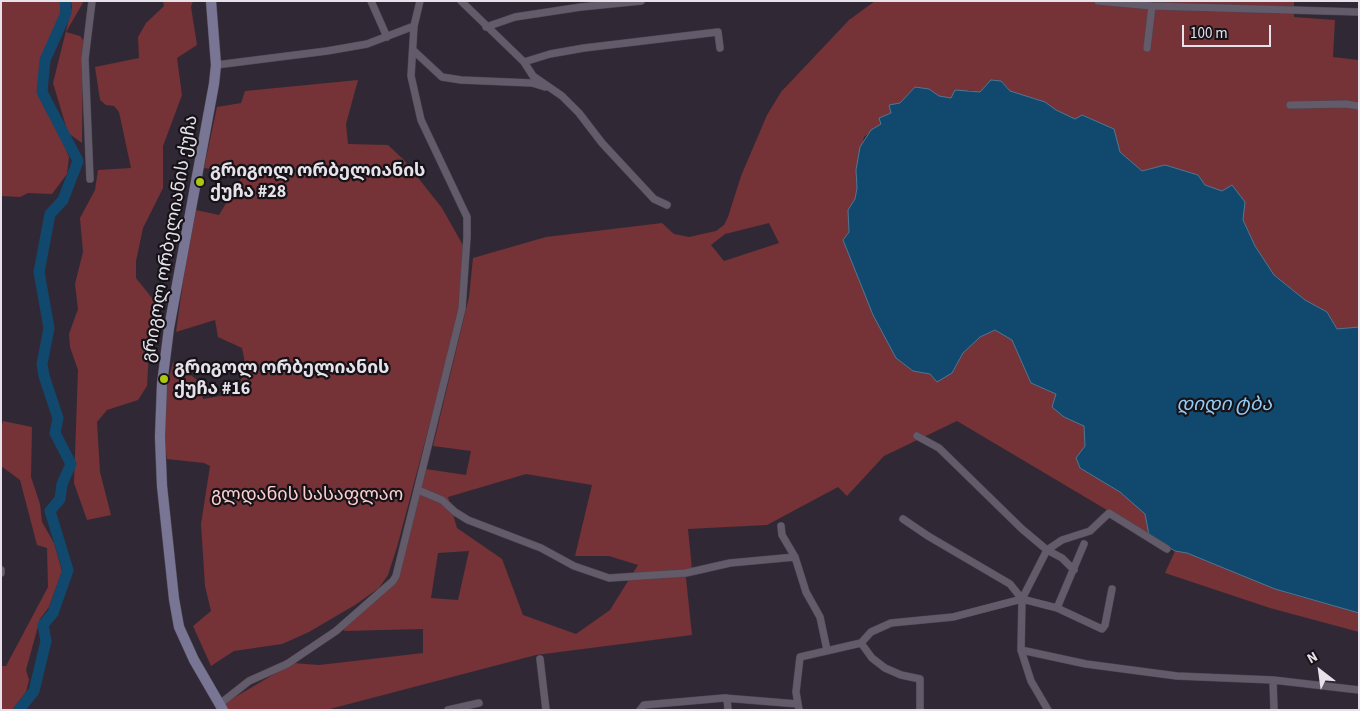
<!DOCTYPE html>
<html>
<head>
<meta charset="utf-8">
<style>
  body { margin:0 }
  #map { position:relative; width:1360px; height:711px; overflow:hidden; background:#302935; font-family:"Source Sans 3",sans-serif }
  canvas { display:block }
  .frame { position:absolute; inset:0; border:2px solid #e7e2ea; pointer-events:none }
  .north { position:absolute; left:1295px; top:646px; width:50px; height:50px; -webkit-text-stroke:4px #161318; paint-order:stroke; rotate:330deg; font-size:14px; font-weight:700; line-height:20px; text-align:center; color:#e7e2ea }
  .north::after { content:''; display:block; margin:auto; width:18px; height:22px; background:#e7e2ea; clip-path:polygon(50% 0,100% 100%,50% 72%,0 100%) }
  .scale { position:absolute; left:1182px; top:25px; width:89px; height:22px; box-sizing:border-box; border:2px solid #e7e2ea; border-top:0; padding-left:6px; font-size:15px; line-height:18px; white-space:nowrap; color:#e7e2ea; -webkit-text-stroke:4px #161318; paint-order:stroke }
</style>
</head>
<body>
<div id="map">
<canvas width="1360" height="711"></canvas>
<div class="frame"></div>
<div class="north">N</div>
<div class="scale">100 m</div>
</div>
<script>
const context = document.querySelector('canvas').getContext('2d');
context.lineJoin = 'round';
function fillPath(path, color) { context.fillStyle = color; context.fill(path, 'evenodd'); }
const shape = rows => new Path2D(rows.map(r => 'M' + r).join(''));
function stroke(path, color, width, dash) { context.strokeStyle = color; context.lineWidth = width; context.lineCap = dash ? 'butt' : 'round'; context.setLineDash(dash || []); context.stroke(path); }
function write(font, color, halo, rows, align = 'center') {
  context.font = font + ' "Source Sans 3","Noto Sans Georgian",sans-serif'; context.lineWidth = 4.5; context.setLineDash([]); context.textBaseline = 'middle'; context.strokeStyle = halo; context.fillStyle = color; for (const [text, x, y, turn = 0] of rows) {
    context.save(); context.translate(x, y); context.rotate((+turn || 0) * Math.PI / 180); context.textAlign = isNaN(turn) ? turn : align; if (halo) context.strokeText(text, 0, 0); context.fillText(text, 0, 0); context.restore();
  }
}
fillPath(shape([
  [1,1,62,1,60,15,40,61,38,84,69,157,67,174,52,194,28,193,20,197,1,196],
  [71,1,84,1,66,32,80,36,83,40,82,143,68,133,53,83,72,7],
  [163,1,193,1,191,7,197,45,177,58,182,95,163,146,163,188,143,228,136,261,136,278,156,303,157,312,155,337,149,352,147,386,138,400,107,410,97,422,100,472,111,515,87,520,74,483,78,370,70,347,69,334,78,309,75,284,83,252,80,218,95,190,98,170,131,168,119,112,114,106,106,105,100,100,95,67,139,58,138,37,146,23,164,6],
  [875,1,1294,1,1294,17,1335,20,1333,57,1359,60,1359,102,1350,101,1348,107,1359,109,1359,327,1337,329,1327,312,1305,300,1274,275,1255,246,1243,220,1244,202,1205,185,1198,175,1165,165,1142,171,1120,152,1100,123,1083,115,1075,120,1056,110,1044,102,1010,91,1001,81,991,80,980,92,969,90,951,98,938,96,929,89,915,87,881,124,864,137,856,170,857,188,855,199,848,210,849,232,843,240,896,358,913,371,943,377,952,373,963,353,980,337,995,330,1012,339,1031,383,1056,394,1064,417,1084,426,1085,446,1076,458,1080,468,1120,492,1146,514,1149,535,957,421,884,456,847,496,838,487,767,525,688,529,692,569,682,571,686,578,692,635,536,655,326,710,227,710,225,703,293,663,319,665,423,653,423,629,344,631,345,626,394,584,426,469,466,475,471,451,433,446,469,297,473,258,546,237,662,223,674,234,689,237,716,231,724,225,728,217,741,176,767,115,781,92,849,20],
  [769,223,779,243,724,261,711,245,725,234],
  [526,474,592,485,575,556,609,556,638,565,610,610,576,634,523,615,502,559,457,528,448,497],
  [469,551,458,600,431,598,438,553],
  [358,80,346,124,348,144,388,145,404,160,442,208,465,249,460,302,452,340,397,547,388,575,379,588,355,605,309,632,282,644,234,651,211,666,193,626,211,611,205,586,201,524,210,466,204,463,167,459,164,436,167,386,173,362,200,382,203,399,238,393,245,363,242,348,218,337,215,320,176,332,185,267,196,210,219,215,244,173,204,168,217,107,241,103,245,91],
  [3,421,32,427,31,477,40,504,42,522,54,543,62,571,49,607,40,619,26,670,29,680,26,692,12,710,1,710,1,666,6,666,48,587,47,548,37,545,20,480,1,466,1,428],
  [1175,551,1187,553,1287,593,1359,613,1359,632,1270,608,1165,573]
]), '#753237');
const water = shape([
  [991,80,1001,81,1010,91,1045,102,1056,110,1075,119,1082,115,1114,129,1120,152,1142,171,1165,165,1198,175,1205,185,1222,191,1232,185,1245,202,1243,220,1255,246,1274,275,1305,300,1327,312,1337,329,1359,327,1359,613,1275,589,1187,553,1175,551,1149,535,1145,514,1120,492,1080,468,1076,458,1085,446,1084,426,1064,417,1052,407,1056,394,1031,383,1012,340,995,330,980,337,963,353,952,373,937,382,930,374,913,371,896,358,873,315,843,240,849,232,848,210,855,199,857,188,856,170,860,147,871,130,881,124,879,118,891,113,889,105,900,103,915,87,929,89,939,96,951,98,955,90,980,92,991,80]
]);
fillPath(water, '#11496e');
stroke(water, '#517793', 1);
stroke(shape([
  [19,710,34,691,46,641,43,625,53,613,68,570,50,511,60,499,62,484,71,464,55,433,58,418,44,376,42,364,49,328,39,272,50,214,63,200,78,161,42,92,45,60,66,13,65,1]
]), '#11496e', 11);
const street = shape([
  [371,1,387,37],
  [461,1,524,62,533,76,562,96,579,113,602,143,654,199,667,205],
  [1098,1,1152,6],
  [486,27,515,17,581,7,641,1],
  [1147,48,1152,6,1359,12],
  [414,51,442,77,461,80,532,83,545,87],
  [524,62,550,54,584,48,718,32,720,48],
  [216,65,327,51,367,44,414,26],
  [1290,105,1346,104,1359,106],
  [90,179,85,59,92,1],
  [917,436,939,448,1022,529,1047,550,1062,558,1074,570],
  [418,490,442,500,455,512,468,520,541,548,574,566,609,578,686,573,730,563,795,557],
  [903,519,928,536,1010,584,1022,599],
  [781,526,782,535,795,557,806,592,820,617,827,650],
  [1,570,1,573],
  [1057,608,1084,544],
  [861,643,872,658,885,668,901,675,920,679,920,710],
  [1021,650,1086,664,1177,676,1273,680,1359,690],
  [540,659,546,710],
  [1273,680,1274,710],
  [727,698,728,710],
  [221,703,249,681,287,664,336,631,393,581,396,576,462,309,467,237,467,217,421,120,411,76,414,26,420,1],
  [448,710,479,703],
  [640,710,644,705,724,698,798,704],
  [799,710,796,692,800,657,861,643,871,632,891,623,953,617,1022,599,1057,608,1102,629,1105,625,1112,589],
  [1048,710,1031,681,1021,650,1022,599,1047,550,1062,540,1090,531,1109,513,1167,549]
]);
const secondary = shape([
  [211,1,216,65,214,84,169,328,162,384,160,437,162,486,174,599,179,627,194,660,223,710]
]);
stroke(street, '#4e4752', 8);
stroke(secondary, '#4e4752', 11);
stroke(street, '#635b69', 7);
stroke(secondary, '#787694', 10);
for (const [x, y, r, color] of [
  [200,182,5,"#adc60f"],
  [164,379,5,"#adc60f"]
]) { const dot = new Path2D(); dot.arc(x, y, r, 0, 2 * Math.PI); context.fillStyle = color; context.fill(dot); stroke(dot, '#161318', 2); }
write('bold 18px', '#e7e2ea', '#161318', [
  ["გრიგოლ ორბელიანის",210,172],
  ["ქუჩა #28",210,193],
  ["გრიგოლ ორბელიანის",174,369],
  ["ქუჩა #16",174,390]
], 'left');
write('18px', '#e7e2ea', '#161318', [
  ["გრიგოლ ორბელიანის ქუჩა",171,239,-80]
]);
write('18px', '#fecfcf', '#161318', [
  ["გლდანის სასაფლაო",307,496]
]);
write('italic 19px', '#94c9f3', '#161318', [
  ["დიდი ტბა",1224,406]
]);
</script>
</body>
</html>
